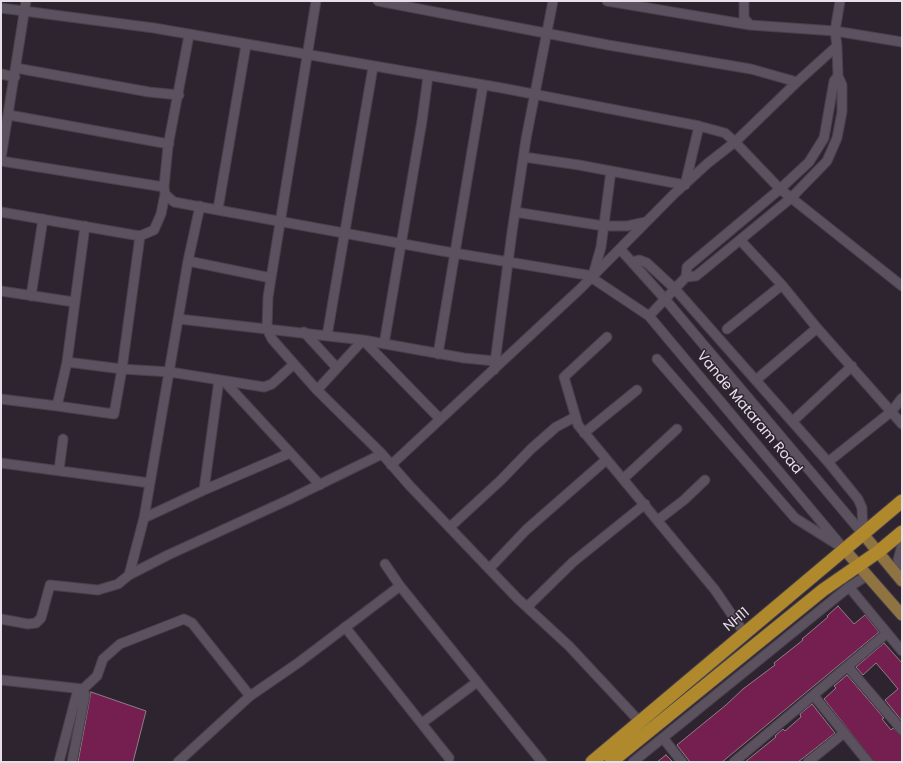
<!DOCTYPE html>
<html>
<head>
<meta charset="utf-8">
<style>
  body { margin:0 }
  #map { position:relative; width:903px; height:763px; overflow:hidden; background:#2d2430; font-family:Poppins,sans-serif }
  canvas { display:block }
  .frame { position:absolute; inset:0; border:2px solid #e6e1e9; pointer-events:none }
</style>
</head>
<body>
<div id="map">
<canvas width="903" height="763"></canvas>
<div class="frame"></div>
</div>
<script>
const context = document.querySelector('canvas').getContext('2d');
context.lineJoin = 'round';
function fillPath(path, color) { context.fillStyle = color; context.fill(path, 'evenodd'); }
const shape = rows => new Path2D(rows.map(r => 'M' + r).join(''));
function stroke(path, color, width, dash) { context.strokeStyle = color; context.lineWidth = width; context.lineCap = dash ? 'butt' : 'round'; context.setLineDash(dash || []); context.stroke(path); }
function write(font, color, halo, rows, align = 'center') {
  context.font = font + ' Poppins,sans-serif'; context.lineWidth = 3; context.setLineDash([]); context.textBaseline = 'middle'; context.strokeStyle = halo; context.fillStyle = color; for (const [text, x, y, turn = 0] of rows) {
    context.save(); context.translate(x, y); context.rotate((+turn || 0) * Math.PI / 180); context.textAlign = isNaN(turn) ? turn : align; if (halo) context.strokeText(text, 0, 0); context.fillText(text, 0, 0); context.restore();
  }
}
const building = shape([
  [838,606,854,624,865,615,879,632,722,762,690,762,677,745,726,705,743,689,775,665,774,663,803,640,802,639,828,617,827,616,838,606],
  [884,643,902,663,902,721,885,700,898,689,889,678,876,663,863,675,856,667,884,643],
  [847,675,884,718,882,719,891,730,893,728,902,736,902,762,874,762,824,699,836,688,834,686,847,675],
  [91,692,146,711,133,762,78,762,91,692],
  [812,704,835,733,798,762,745,762,776,737,775,736,783,729,785,731,801,717,800,714,812,704],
  [666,755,673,762,657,762,666,755]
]);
fillPath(building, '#741f4f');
stroke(building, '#907e86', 1);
const minor = shape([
  [316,1,268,297,267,329,272,339,317,390,382,454,410,486,517,598,569,646,640,722],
  [378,1,608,45,751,69,797,82],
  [607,1,750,25,835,31,902,42],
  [744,1,744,18,750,25],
  [1,8,154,28,502,88,699,126,725,133,735,142,780,189,902,286],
  [16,68,149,92,179,95],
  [1,74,15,77],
  [9,115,169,144],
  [524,157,579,165,685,185,699,126],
  [1,158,26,1],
  [1,161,164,187],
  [165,194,174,202,442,251,593,276],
  [218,209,246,45],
  [1,212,140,236,154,230,161,214,165,194,164,187,168,146,189,35],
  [515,212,604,226,627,226,646,222],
  [740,240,782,285,817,328,902,424],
  [620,249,665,299,863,534],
  [188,261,271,278],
  [632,262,639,260,647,263,675,289,828,462,858,499,862,508,863,534],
  [593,275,601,247,611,171],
  [686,277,696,276,791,198,827,161,837,138,842,112,842,85,838,76,837,46],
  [592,278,649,316,844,549],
  [1,291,74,302],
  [31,296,43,219],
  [649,316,686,277,687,267,780,189,809,162,824,138,834,81,838,76],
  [179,319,363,340,464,358,495,361],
  [727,329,782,285],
  [304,332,337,368],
  [327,336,373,67],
  [607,337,564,377,578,425,715,590,745,634],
  [384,344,422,121,428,76],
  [438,354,483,85],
  [657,359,795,518,838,545],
  [67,362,122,369,170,372,264,387,272,384,294,364],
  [494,370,512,232,526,139,553,1],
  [756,380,817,328],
  [224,381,320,485],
  [317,390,363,340,440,419],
  [1,399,57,406,67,362,85,226],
  [57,406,114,414,122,369,140,236],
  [793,421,852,366],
  [584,433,637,390],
  [828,462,892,411,902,398],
  [1,463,150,483],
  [391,465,580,289,674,194,708,163,735,142,797,82,837,46,835,31,840,1],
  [59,470,63,439],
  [623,479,677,429],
  [204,490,290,453],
  [144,518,204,490,219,380],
  [658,520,684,500,705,480],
  [450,527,501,480,531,449,556,427,575,417],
  [385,564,400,586,542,762],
  [489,569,526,530,606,460],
  [129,575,144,518,188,261,200,206],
  [900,579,898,560,902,545],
  [849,587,902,651],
  [527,607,573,562,645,504],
  [1,619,28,624,36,623,41,618,50,585,98,590,118,584,129,575,168,555,288,500,382,454],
  [345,627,449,758],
  [848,667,902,730],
  [1,680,83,689,97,676,103,659,120,644,184,619,192,623,250,696],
  [814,696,868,762],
  [422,723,477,682],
  [663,738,682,762],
  [59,762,77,693,83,689,85,695,72,762],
  [178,762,250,696,298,663,400,586],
  [633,762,849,587,868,575],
  [734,762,887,633],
  [808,762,844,733]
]);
const major = shape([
  [863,534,902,581],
  [844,549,902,615]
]);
const highway = shape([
  [592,762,902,501],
  [611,762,823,590,878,552,902,532]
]);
stroke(minor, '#47404a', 11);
stroke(major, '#47404a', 13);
stroke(highway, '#47404a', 15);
stroke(minor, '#5b515f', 9);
stroke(major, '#8f7341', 11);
stroke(highway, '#b1892d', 13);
write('14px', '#e6e1e9', '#2d2430', [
  ["Vande Mataram Road",749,413,50],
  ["NH11",737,620,-40]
]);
</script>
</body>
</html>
